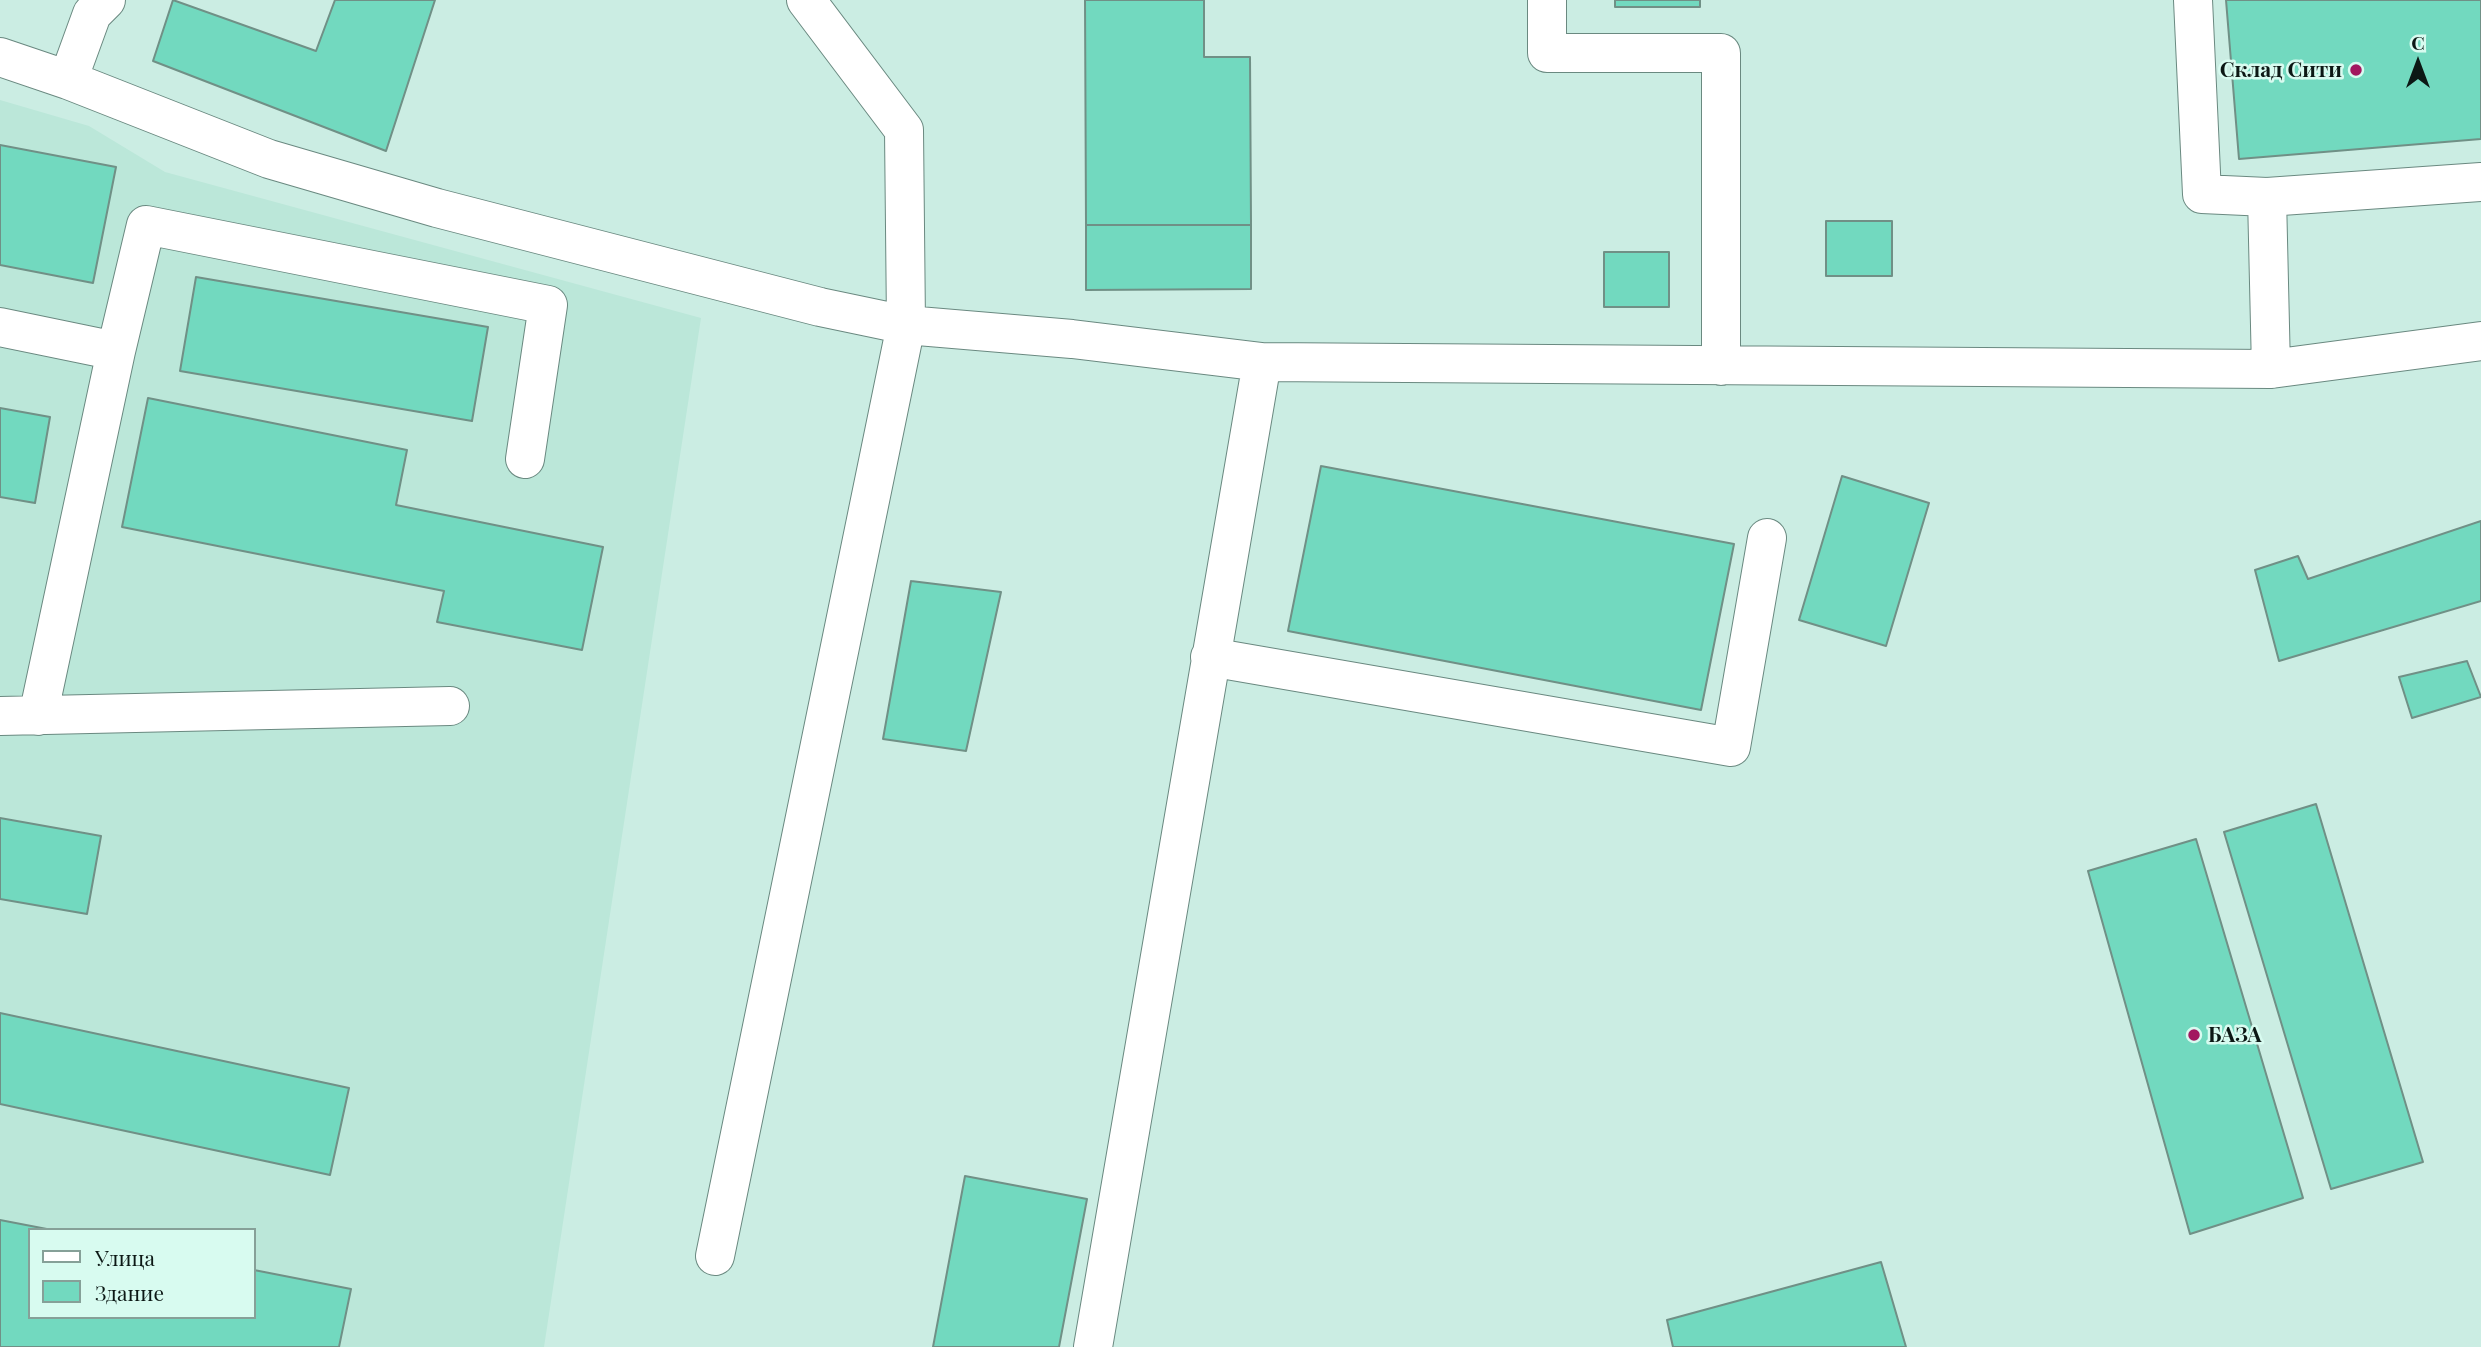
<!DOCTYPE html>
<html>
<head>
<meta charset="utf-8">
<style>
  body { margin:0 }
  #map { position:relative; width:2481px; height:1347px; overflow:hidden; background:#cbede3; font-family:"Playfair Display",serif }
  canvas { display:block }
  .legend { position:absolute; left:28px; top:1228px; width:228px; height:91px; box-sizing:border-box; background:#d8fbf0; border:2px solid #86a098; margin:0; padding:9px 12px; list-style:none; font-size:21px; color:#0c1815 }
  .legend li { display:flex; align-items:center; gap:14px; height:35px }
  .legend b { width:35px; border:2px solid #86a098 }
  .north { position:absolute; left:2383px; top:28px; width:70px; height:70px; -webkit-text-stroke:5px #d8fbf0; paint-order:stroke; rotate:0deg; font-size:19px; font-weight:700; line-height:28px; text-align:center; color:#0c1815 }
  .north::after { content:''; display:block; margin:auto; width:24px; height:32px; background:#0c1815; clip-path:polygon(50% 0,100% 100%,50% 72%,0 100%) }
</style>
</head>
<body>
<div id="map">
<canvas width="2481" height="1347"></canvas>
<ul class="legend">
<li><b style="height:9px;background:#fff"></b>Улица</li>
<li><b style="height:19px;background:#72d9bf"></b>Здание</li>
</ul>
<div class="north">С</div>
</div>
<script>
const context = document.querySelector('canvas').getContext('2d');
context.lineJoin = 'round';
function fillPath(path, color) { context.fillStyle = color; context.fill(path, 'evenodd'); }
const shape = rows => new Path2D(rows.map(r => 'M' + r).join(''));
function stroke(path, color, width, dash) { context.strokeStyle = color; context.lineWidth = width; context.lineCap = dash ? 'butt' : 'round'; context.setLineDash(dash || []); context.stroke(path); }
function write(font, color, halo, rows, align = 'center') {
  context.font = font + ' "Playfair Display",serif'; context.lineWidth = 5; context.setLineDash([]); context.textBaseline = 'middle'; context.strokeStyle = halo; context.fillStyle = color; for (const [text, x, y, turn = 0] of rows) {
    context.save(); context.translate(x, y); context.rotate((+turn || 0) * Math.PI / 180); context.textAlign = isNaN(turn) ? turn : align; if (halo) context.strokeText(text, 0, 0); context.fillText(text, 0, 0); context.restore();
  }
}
fillPath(shape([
  [0,100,89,126,165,172,701,318,544,1347,0,1347],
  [30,1230,254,1230,254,1317,30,1317]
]), '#bbe7d9');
const building = shape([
  [173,0,316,51,335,0,435,0,386,151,153,61,173,0],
  [1085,0,1204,0,1204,57,1250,57,1251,225,1086,225,1085,0],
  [1615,0,1700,0,1700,7,1615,7,1615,0],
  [2226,0,2481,0,2481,139,2239,159,2226,0],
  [0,145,116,167,93,283,0,265,0,145],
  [1826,221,1892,221,1892,276,1826,276,1826,221],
  [1086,225,1251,225,1251,289,1086,290,1086,225],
  [1604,252,1669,252,1669,307,1604,307,1604,252],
  [196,277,488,327,472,421,180,371,196,277],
  [148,398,407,450,396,505,603,547,582,650,437,622,444,591,122,527,148,398],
  [0,408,50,417,35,503,0,497,0,408],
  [1321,466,1734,544,1701,710,1288,631,1321,466],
  [1842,476,1929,503,1886,646,1799,620,1842,476],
  [2481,521,2481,601,2279,661,2255,570,2298,556,2308,579,2481,521],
  [911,581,1001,592,966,751,883,739,911,581],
  [2467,661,2481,697,2412,718,2399,677,2467,661],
  [2316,804,2423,1162,2331,1189,2224,832,2316,804],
  [0,818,101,836,87,914,0,899,0,818],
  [2196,839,2303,1198,2190,1234,2088,871,2196,839],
  [0,1013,349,1088,330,1175,0,1104,0,1013],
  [965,1176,1087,1199,1059,1347,933,1347,965,1176],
  [0,1220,52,1230,30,1230,30,1317,254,1317,254,1270,351,1289,339,1347,0,1347,0,1220],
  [1881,1262,1906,1347,1673,1347,1667,1320,1881,1262]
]);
fillPath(building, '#72d9bf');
stroke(building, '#709086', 2);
const minor = shape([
  [1547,0,1547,53,1721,53,1721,366],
  [2193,0,2202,194,2267,197],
  [0,57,68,80,269,159,437,208,820,307,906,325,1072,339,1262,362,2271,369,2481,341],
  [68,80,92,14,106,0],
  [0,327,116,351,38,716],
  [116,351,146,225,548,305,525,459],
  [2271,369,2267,197,2481,182],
  [1210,657,1731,747,1767,538],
  [0,716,450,706],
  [715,1256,906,325,904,130,806,0],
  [1093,1347,1262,362]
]);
stroke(minor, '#6a8980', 40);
stroke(minor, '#fff', 38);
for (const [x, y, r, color] of [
  [2356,70,7,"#a2175f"],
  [2194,1035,7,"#a2175f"]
]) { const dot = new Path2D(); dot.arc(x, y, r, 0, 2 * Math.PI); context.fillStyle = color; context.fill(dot); stroke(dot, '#d8fbf0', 2.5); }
write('bold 21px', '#0c1815', '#d8fbf0', [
  ["Склад Сити",2342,70],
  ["БАЗА",2208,1035,"left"]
], 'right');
</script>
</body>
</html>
